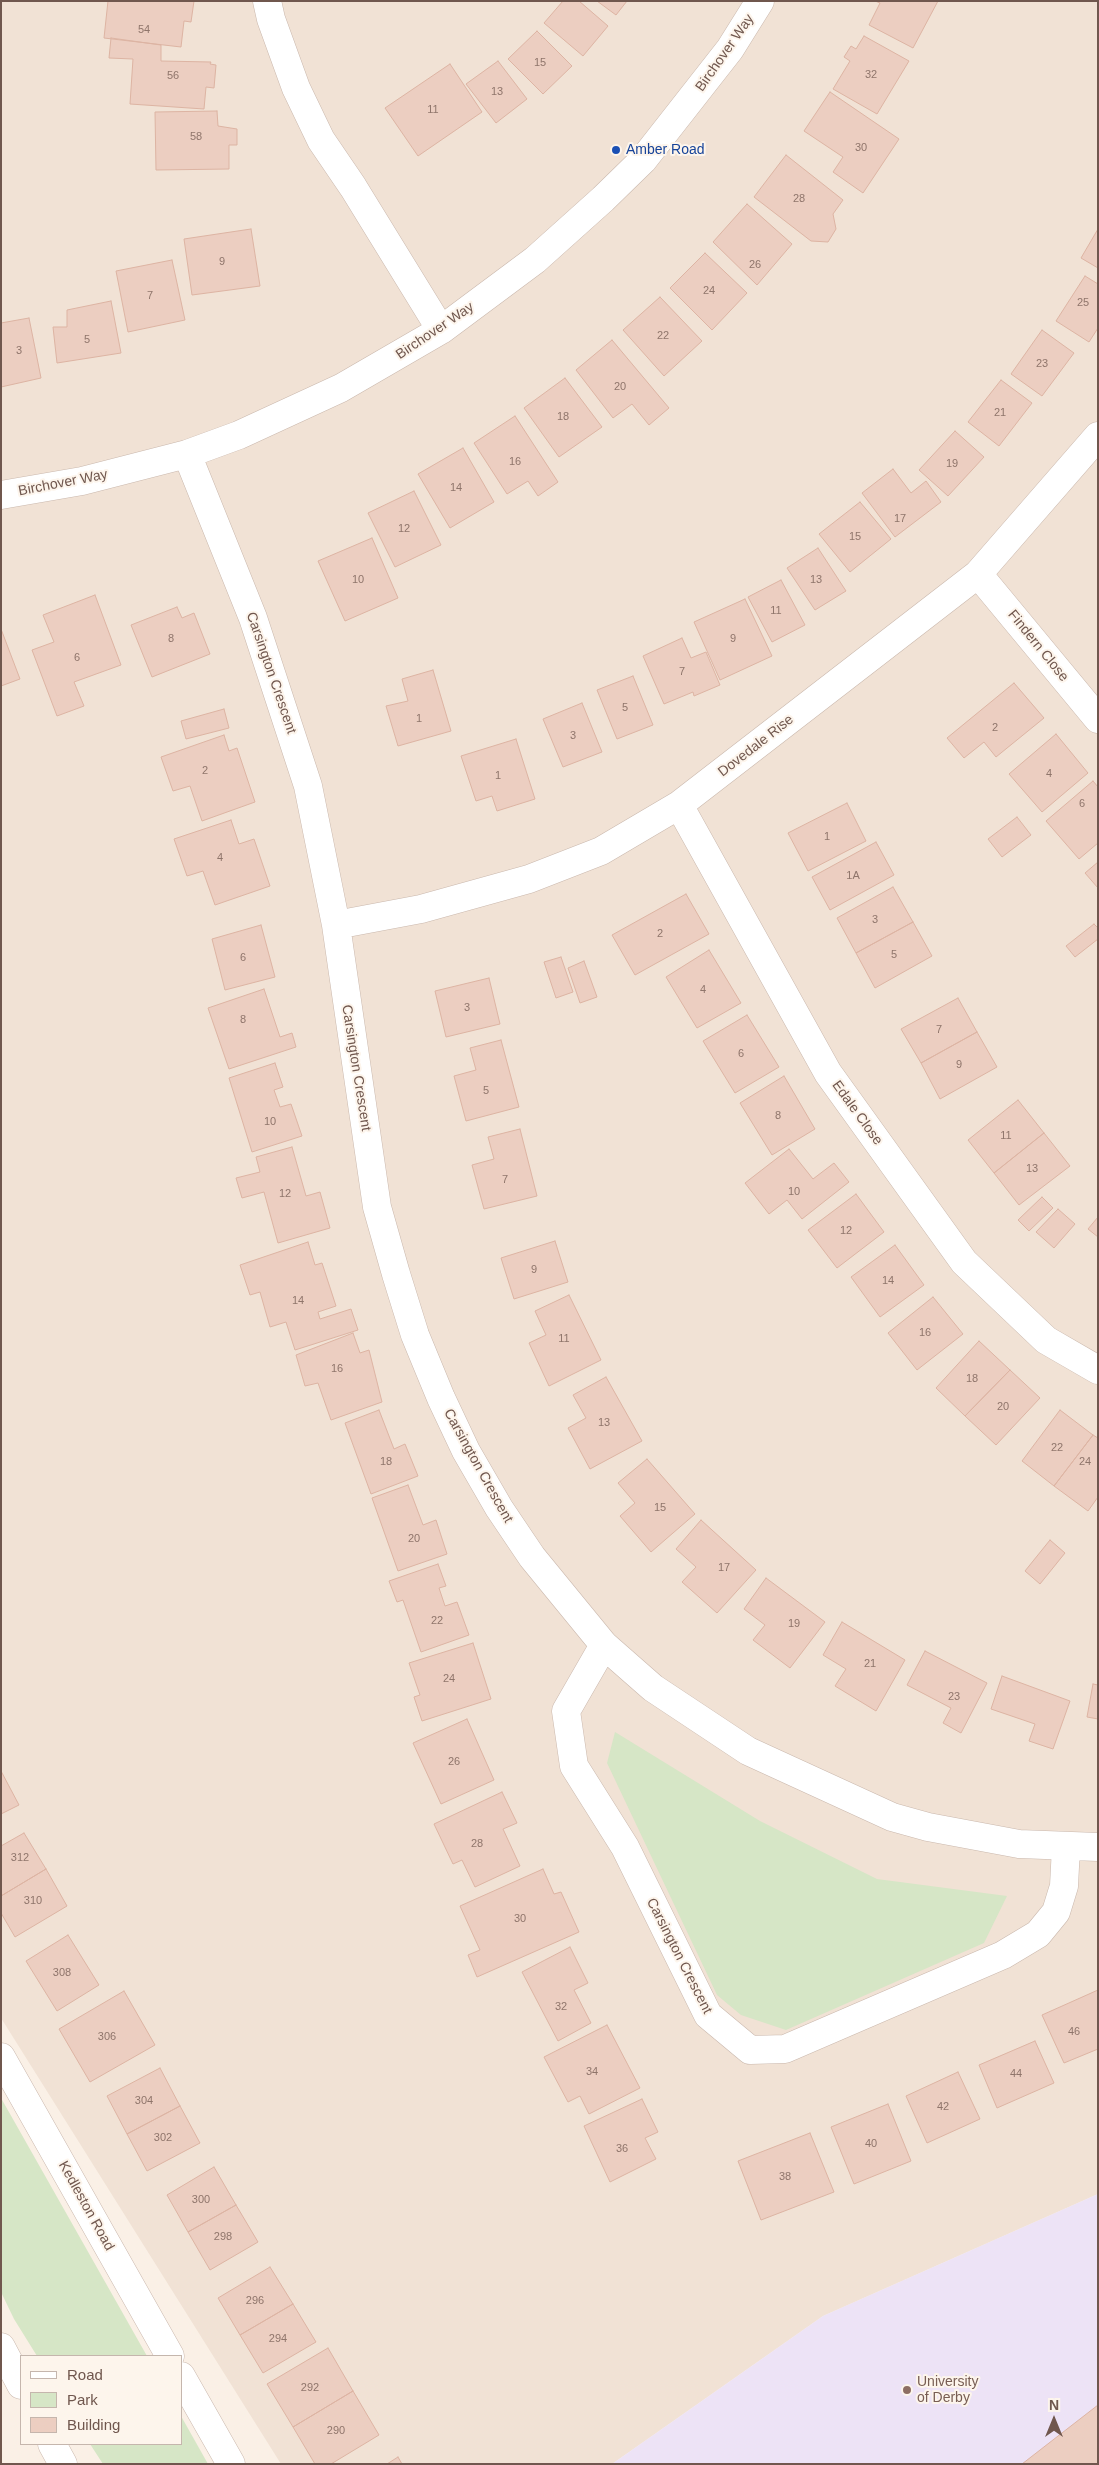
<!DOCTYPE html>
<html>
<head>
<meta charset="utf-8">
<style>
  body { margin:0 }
  #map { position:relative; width:1099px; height:2465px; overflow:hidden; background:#faf0e6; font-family:Helvetica,sans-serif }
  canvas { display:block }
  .frame { position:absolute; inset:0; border:2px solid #70574e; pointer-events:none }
  .legend { position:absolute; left:20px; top:2355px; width:162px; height:90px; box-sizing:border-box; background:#fdf5ec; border:1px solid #c5b6ad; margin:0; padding:6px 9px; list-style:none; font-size:15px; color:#70574e }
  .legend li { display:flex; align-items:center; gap:10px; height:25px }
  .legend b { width:25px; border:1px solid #c5b6ad }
  .north { position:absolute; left:1029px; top:2395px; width:50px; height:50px; -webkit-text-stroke:4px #fdf5ec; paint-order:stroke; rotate:0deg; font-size:14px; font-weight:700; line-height:20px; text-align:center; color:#70574e }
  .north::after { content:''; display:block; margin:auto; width:18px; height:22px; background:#70574e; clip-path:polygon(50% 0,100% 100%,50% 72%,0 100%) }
</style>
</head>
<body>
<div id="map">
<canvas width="1099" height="2465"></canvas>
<div class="frame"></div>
<ul class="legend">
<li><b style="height:6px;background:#fff"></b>Road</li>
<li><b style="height:14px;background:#d6e6c6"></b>Park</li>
<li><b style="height:14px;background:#eccec1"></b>Building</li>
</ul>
<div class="north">N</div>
</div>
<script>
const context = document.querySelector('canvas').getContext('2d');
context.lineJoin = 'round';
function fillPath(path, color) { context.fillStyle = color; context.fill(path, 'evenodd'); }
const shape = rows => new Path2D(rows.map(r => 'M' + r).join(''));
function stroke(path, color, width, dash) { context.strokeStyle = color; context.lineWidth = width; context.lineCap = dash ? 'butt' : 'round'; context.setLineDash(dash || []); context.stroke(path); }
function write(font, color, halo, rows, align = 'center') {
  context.font = font + ' Helvetica,sans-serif'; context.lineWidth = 4; context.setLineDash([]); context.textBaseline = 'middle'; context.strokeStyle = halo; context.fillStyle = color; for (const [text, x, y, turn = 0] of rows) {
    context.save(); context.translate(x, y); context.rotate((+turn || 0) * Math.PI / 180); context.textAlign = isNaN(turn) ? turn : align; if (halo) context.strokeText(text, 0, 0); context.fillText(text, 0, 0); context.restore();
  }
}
fillPath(shape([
  [1,1,1098,1,1098,2194,823,2316,612,2464,281,2464,1,2018]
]), '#f1e2d5');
fillPath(shape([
  [1098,2194,1098,2464,612,2464,823,2316]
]), '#ede3f6');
fillPath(shape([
  [615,1732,760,1821,877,1879,1007,1896,984,1943,786,2030,741,2015,717,1995,607,1763],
  [1,2098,147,2356,37,2356,14,2319,1,2292],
  [181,2416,208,2464,103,2464,90,2444,181,2444]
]), '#d6e6c6');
const building = shape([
  [108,1,194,1,191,22,184,21,181,47,104,38,108,1],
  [563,1,579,1,608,26,583,56,544,23,563,1],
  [597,1,627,1,616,15,597,1],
  [875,1,938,1,913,48,869,25,880,3,875,1],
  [537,31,572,66,543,94,508,59,537,31],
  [864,36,909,61,877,114,833,89,850,61,844,57,851,46,856,49,864,36],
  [111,38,161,45,161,61,211,62,210,64,216,65,214,88,206,87,204,109,130,104,133,59,109,58,111,38],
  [498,61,527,99,496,123,466,84,498,61],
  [450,64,482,112,418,156,385,108,450,64],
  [830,92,899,139,863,193,833,172,843,157,804,131,830,92],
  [217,111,218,126,237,129,237,145,229,145,229,169,156,170,155,112,217,111],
  [786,155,843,200,833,214,836,229,828,242,811,241,754,197,786,155],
  [747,204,792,244,757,285,713,242,747,204],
  [251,229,260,286,192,295,184,239,251,229],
  [1098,229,1098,268,1081,258,1098,229],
  [705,253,747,293,712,330,670,288,705,253],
  [172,260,185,320,128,332,116,271,172,260],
  [1085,276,1098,284,1098,328,1089,342,1056,321,1085,276],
  [660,297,702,341,664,376,623,330,660,297],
  [111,301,121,353,57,363,53,327,67,327,67,310,111,301],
  [29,318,41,378,1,387,1,323,29,318],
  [1042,330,1074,353,1042,396,1011,374,1042,330],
  [612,340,669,408,649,425,632,404,613,418,576,370,612,340],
  [565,378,602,427,559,457,524,408,565,378],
  [1001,380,1032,403,999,446,968,422,1001,380],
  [515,416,558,482,538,496,528,481,507,494,474,443,515,416],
  [955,431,984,457,948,496,919,470,955,431],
  [463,448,494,502,450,528,418,474,463,448],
  [893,469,911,493,926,481,941,502,895,537,862,493,893,469],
  [414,491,441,545,395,567,368,513,414,491],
  [860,502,891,539,850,572,819,534,860,502],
  [372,538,398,598,345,621,318,561,372,538],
  [818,548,846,591,815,610,787,568,818,548],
  [781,580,805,625,772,642,748,597,781,580],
  [95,595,121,665,74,682,84,706,57,716,32,650,54,642,43,615,95,595],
  [745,599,772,656,720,680,694,622,745,599],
  [177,607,182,618,194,613,210,654,152,677,131,625,177,607],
  [1,629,20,679,1,686,1,629],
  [682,638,691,658,706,652,720,685,694,696,693,692,664,704,643,656,682,638],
  [433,670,451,731,398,746,386,706,408,701,402,679,433,670],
  [633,676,653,725,617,739,597,690,633,676],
  [1014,683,1044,718,996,757,984,742,964,758,947,738,1014,683],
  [582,703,602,752,563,767,543,719,582,703],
  [224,709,229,728,186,739,181,721,224,709],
  [1056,734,1088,773,1042,812,1009,774,1056,734],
  [224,735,229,751,237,748,255,802,202,821,190,786,173,791,161,757,224,735],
  [516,739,535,799,497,811,492,796,476,801,461,756,516,739],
  [1093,781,1098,787,1098,843,1079,859,1046,821,1093,781],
  [847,803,866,841,808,871,788,833,847,803],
  [1017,817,1031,835,1002,857,988,839,1017,817],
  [231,820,239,844,254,839,270,886,215,905,203,871,187,876,174,839,231,820],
  [876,842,894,875,830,910,812,877,876,842],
  [1098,862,1098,888,1085,873,1098,862],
  [893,887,913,922,856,953,837,918,893,887],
  [686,894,709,934,635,975,612,935,686,894],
  [913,922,932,956,875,988,856,953,913,922],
  [1094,924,1098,928,1098,939,1075,957,1066,946,1094,924],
  [261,925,275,977,225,990,212,939,261,925],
  [709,950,741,1003,697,1028,666,977,709,950],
  [561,957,573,992,556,998,544,962,561,957],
  [584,961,597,997,580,1003,568,968,584,961],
  [489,978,500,1024,446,1037,435,991,489,978],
  [264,989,280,1037,292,1033,296,1047,229,1069,208,1008,264,989],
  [958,998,977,1032,921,1063,901,1029,958,998],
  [747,1015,779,1067,735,1093,703,1041,747,1015],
  [977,1032,997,1067,940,1099,921,1063,977,1032],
  [501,1040,519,1107,466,1121,454,1076,476,1070,470,1048,501,1040],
  [275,1063,283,1087,274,1090,280,1107,291,1104,302,1136,252,1152,229,1078,275,1063],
  [784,1076,815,1129,772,1155,740,1103,784,1076],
  [1018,1100,1044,1133,994,1173,968,1140,1018,1100],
  [520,1129,537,1196,484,1209,472,1165,494,1159,488,1137,520,1129],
  [1044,1133,1070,1166,1019,1205,994,1173,1044,1133],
  [292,1147,306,1196,320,1192,330,1228,278,1243,264,1192,242,1198,236,1178,260,1172,256,1157,292,1147],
  [789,1149,813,1179,834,1163,849,1182,802,1219,787,1200,769,1214,745,1183,789,1149],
  [856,1194,884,1232,837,1268,808,1230,856,1194],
  [1042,1197,1053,1208,1029,1231,1018,1220,1042,1197],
  [1058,1209,1075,1224,1054,1248,1036,1232,1058,1209],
  [1098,1217,1098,1237,1088,1229,1098,1217],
  [555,1241,568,1282,514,1299,501,1258,555,1241],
  [308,1242,315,1265,322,1263,336,1306,318,1312,320,1319,351,1309,358,1330,295,1350,286,1322,270,1327,260,1292,250,1295,240,1265,308,1242],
  [895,1245,924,1285,880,1317,851,1277,895,1245],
  [569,1295,601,1360,549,1386,529,1343,546,1335,535,1311,569,1295],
  [933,1297,963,1334,917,1370,888,1333,933,1297],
  [353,1333,360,1353,369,1350,382,1402,331,1420,318,1383,305,1386,296,1355,353,1333],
  [979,1341,1010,1370,965,1416,936,1388,979,1341],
  [1010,1370,1040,1398,996,1445,965,1416,1010,1370],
  [606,1377,642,1441,590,1469,568,1428,586,1418,573,1395,606,1377],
  [379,1410,394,1449,405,1444,418,1476,371,1494,345,1423,379,1410],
  [1060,1410,1093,1435,1054,1486,1022,1461,1060,1410],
  [1093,1435,1098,1438,1098,1497,1088,1511,1054,1486,1093,1435],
  [647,1459,695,1514,651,1552,620,1516,635,1503,618,1483,647,1459],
  [408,1485,423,1525,436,1520,447,1554,398,1571,372,1498,408,1485],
  [701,1520,756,1570,717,1613,682,1582,696,1567,676,1549,701,1520],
  [1050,1540,1065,1553,1040,1584,1025,1571,1050,1540],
  [438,1564,446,1586,439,1588,445,1606,457,1602,469,1635,421,1652,403,1600,397,1602,389,1581,438,1564],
  [766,1578,825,1622,790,1668,753,1640,765,1625,744,1609,766,1578],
  [842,1622,905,1660,876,1711,835,1686,846,1669,823,1655,842,1622],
  [473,1643,491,1699,422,1721,414,1697,420,1695,409,1663,473,1643],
  [925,1651,987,1683,961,1733,943,1723,951,1708,907,1685,925,1651],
  [1002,1676,1070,1701,1053,1749,1029,1741,1035,1724,991,1709,1002,1676],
  [1093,1684,1098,1685,1098,1719,1087,1717,1093,1684],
  [467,1719,494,1780,441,1804,413,1743,467,1719],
  [1,1771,19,1805,1,1814,1,1771],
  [502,1792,517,1823,503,1829,520,1866,475,1887,462,1860,453,1864,434,1824,502,1792],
  [24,1833,46,1869,1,1896,1,1846,24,1833],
  [46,1869,67,1906,15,1937,1,1913,1,1896,46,1869],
  [543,1869,554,1894,561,1892,579,1932,477,1977,468,1955,480,1950,460,1906,543,1869],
  [68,1935,99,1985,57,2011,26,1961,68,1935],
  [570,1947,588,1983,574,1990,591,2023,558,2041,522,1972,570,1947],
  [1098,1990,1098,2049,1064,2063,1042,2015,1098,1990],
  [124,1991,155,2045,90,2082,59,2029,124,1991],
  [607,2025,640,2088,589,2114,580,2096,568,2102,544,2057,607,2025],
  [1035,2041,1054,2083,997,2108,979,2065,1035,2041],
  [160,2068,180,2106,127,2134,107,2096,160,2068],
  [958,2072,980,2119,927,2143,906,2096,958,2072],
  [642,2099,658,2132,645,2138,656,2159,610,2182,584,2126,642,2099],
  [888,2104,911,2161,854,2184,831,2127,888,2104],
  [180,2106,200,2143,147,2171,127,2134,180,2106],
  [810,2133,834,2192,761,2220,738,2161,810,2133],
  [214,2167,236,2205,188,2232,167,2195,214,2167],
  [236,2205,258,2242,210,2270,188,2232,236,2205],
  [270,2267,293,2304,240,2335,218,2298,270,2267],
  [293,2304,316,2342,263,2373,240,2335,293,2304],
  [328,2348,353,2391,293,2427,267,2384,328,2348],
  [353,2391,379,2435,331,2464,315,2464,293,2427,353,2391],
  [1098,2405,1098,2464,1022,2464,1098,2405],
  [398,2457,402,2464,387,2464,398,2457]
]);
fillPath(building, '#eccec1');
stroke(building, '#ddb4a3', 1);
const minor = shape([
  [267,1,271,19,296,88,321,140,353,187,441,330],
  [187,454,253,618,308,786,336,925,377,1207,396,1274,415,1335,441,1398,466,1451,499,1508,532,1557,604,1645,653,1688,748,1751,892,1817,928,1827,1019,1844,1098,1847],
  [1,495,82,481,187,454,239,435,341,388,441,330,535,260,603,199,643,160,730,49,760,1],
  [978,574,1098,719],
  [679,805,828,1073,964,1262,1046,1340,1098,1370],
  [336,925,421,909,529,879,601,851,679,805,978,574,1098,436],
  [604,1645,566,1711,574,1766,625,1847,708,2015,750,2050,785,2049,1003,1955,1038,1934,1056,1912,1064,1886,1066,1847],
  [1,2057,170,2356],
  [1,2347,21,2385],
  [181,2376,231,2464],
  [52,2444,63,2464]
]);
stroke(minor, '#cab8ad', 29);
stroke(minor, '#fff', 28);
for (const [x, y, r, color] of [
  [616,150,5,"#1a4fb4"],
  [907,2390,5,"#8d6e63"]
]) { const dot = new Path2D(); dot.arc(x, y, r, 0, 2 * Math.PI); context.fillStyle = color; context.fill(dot); stroke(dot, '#fdf5ec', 2); }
write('11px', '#8f756b', null, [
  ["54",144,30],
  ["15",540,63],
  ["32",871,75],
  ["56",173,76],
  ["13",497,92],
  ["11",433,110],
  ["58",196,137],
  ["30",861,148],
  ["28",799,199],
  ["9",222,262],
  ["26",755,265],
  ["24",709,291],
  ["7",150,296],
  ["25",1083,303],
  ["22",663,336],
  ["5",87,340],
  ["3",19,351],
  ["23",1042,364],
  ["20",620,387],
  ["21",1000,413],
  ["18",563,417],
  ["16",515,462],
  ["19",952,464],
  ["14",456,488],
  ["17",900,519],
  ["12",404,529],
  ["15",855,537],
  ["10",358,580],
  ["13",816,580],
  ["11",776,611],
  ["8",171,639],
  ["9",733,639],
  ["6",77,658],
  ["7",682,672],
  ["5",625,708],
  ["1",419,719],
  ["2",995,728],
  ["3",573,736],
  ["2",205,771],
  ["4",1049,774],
  ["1",498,776],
  ["6",1082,804],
  ["1",827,837],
  ["4",220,858],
  ["1A",853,876],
  ["3",875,920],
  ["2",660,934],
  ["5",894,955],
  ["6",243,958],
  ["4",703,990],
  ["3",467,1008],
  ["8",243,1020],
  ["7",939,1030],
  ["6",741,1054],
  ["9",959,1065],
  ["5",486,1091],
  ["8",778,1116],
  ["10",270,1122],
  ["11",1006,1136],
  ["13",1032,1169],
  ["7",505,1180],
  ["10",794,1192],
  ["12",285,1194],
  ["12",846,1231],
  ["9",534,1270],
  ["14",888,1281],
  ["14",298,1301],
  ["16",925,1333],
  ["11",564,1339],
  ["16",337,1369],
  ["18",972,1379],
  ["20",1003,1407],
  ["13",604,1423],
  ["22",1057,1448],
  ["18",386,1462],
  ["24",1085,1462],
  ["15",660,1508],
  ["20",414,1539],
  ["17",724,1568],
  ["22",437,1621],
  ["19",794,1624],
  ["21",870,1664],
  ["24",449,1679],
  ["23",954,1697],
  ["26",454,1762],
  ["28",477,1844],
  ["312",20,1858],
  ["310",33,1901],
  ["30",520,1919],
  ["308",62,1973],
  ["32",561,2007],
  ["46",1074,2032],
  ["306",107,2037],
  ["34",592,2072],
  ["44",1016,2074],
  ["304",144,2101],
  ["42",943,2107],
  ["302",163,2138],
  ["40",871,2144],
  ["36",622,2149],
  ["38",785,2177],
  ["300",201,2200],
  ["298",223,2237],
  ["296",255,2301],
  ["294",278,2339],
  ["292",310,2388],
  ["290",336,2431]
]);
write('14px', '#70574e', '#fdf5ec', [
  ["Birchover Way",725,53,-55],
  ["Birchover Way",435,331,-34],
  ["Birchover Way",63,483,-11],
  ["Findern Close",1038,646,51],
  ["Carsington Crescent",271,673,71],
  ["Dovedale Rise",756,746,-38],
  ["Carsington Crescent",356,1068,81],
  ["Edale Close",857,1113,54],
  ["Carsington Crescent",478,1466,61],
  ["Carsington Crescent",679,1956,63],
  ["Kedleston Road",86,2206,61]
]);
write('14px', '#164399', '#fdf5ec', [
  ["Amber Road",626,150]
], 'left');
write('14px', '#785e54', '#fdf5ec', [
  ["University",917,2382],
  ["of Derby",917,2398]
], 'left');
</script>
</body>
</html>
